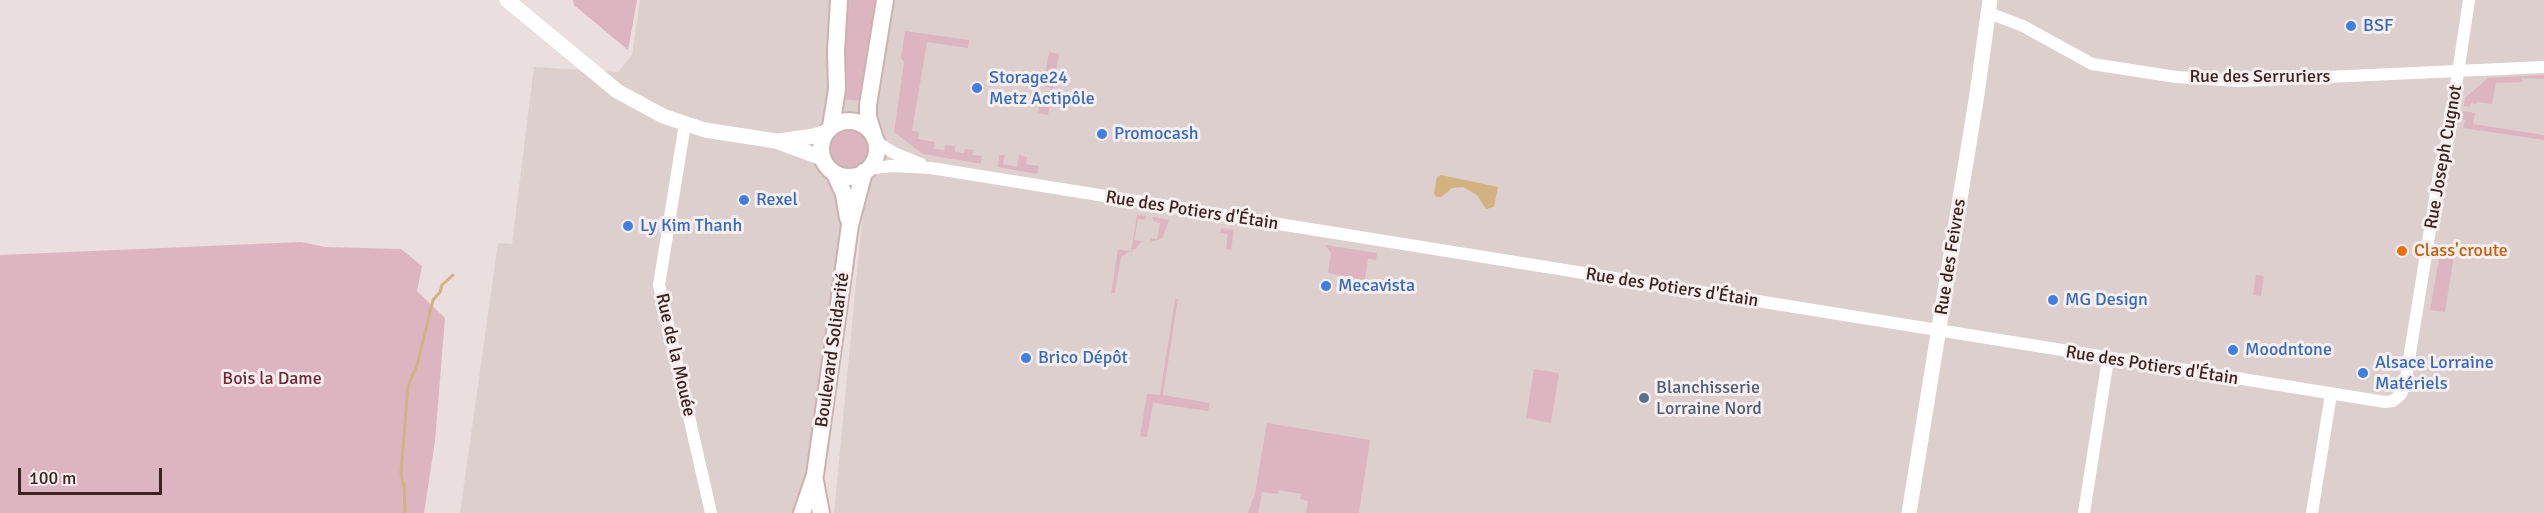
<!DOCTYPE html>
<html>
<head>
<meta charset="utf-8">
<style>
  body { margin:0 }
  #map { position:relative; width:2544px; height:513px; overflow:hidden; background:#eadede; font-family:Signika,sans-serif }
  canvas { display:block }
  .scale { position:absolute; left:18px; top:468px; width:144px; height:27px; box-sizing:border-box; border:3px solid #3b231f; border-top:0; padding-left:8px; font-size:18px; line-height:21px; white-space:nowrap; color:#3b231f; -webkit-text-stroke:4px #f7eeef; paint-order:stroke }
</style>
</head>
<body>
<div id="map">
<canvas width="2544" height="513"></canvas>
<div class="scale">100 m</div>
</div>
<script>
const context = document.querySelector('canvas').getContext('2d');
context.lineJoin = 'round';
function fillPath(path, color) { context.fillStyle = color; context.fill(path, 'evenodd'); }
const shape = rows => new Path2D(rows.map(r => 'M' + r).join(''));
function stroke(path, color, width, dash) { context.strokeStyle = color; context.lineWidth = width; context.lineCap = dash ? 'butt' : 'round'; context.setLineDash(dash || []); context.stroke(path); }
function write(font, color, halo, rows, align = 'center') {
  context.font = font + ' Signika,sans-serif'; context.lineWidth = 6; context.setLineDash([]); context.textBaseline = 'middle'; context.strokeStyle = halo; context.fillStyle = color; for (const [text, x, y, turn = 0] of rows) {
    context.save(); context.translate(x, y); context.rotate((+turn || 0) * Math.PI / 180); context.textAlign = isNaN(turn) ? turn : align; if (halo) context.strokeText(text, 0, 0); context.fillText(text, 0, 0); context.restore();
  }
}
fillPath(shape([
  [640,0,872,0,813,513,460,513,498,243,512,244,534,67,618,72,632,55],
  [883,0,2544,0,2544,513,834,513]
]), '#decfcf');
fillPath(shape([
  [573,0,637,0,628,50,574,5],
  [845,0,879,0,862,101,842,99],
  [905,31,969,40,968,48,927,42,912,131,919,132,918,139,935,142,934,149,944,150,945,145,955,146,955,152,964,153,965,149,973,150,972,155,982,156,981,164,923,154,894,132,904,62,901,58],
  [1049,52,1059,54,1048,115,1038,113,1041,96,1049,97,1051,88,1043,86],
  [2544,75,2544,79,2521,78,2523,82,2496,83,2492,104,2477,102,2476,104,2471,103,2470,107,2464,106,2465,98,2488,78],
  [2463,111,2475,113,2473,124,2544,135,2544,140,2463,128,2465,120,2462,119],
  '828 149a21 21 0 1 1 42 0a21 21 0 1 1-42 0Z',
  [999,155,1005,155,1003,164,1017,167,1019,155,1027,157,1026,164,1039,166,1037,174,998,167],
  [1137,215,1146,216,1145,220,1138,219,1134,240,1142,241,1136,248,1121,257,1115,292,1111,294,1118,249,1131,251],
  [1153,217,1169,220,1163,237,1158,240,1151,241,1150,238,1157,239,1160,223,1153,221],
  [1221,228,1234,230,1231,250,1226,249,1228,234,1220,233],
  [301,242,325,247,401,249,422,266,417,291,445,318,435,441,424,513,0,513,0,255],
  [1325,245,1377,253,1376,260,1368,259,1365,280,1328,273,1331,253],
  [2440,253,2454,255,2445,312,2430,310],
  [2256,275,2264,276,2261,296,2253,295],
  [1175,299,1178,299,1163,395,1210,403,1208,411,1153,403,1147,437,1140,436,1147,394,1160,395],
  [1534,369,1559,373,1551,423,1526,418],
  [1267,423,1370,440,1359,513,1306,513,1308,501,1300,499,1301,494,1279,490,1278,494,1262,492,1258,513,1248,513,1255,493]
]), '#ddb5c1');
fillPath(shape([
  [1441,175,1498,187,1494,207,1486,209,1477,195,1463,187,1452,188,1441,197,1436,197,1434,193,1437,177]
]), '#d3b282');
stroke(shape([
  [405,513,404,484,403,486,401,472,408,386,417,365,433,300,440,292,442,285,453,275]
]), '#d3b282', 3);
const secondary = shape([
  '821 149a28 28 0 1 1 56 0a28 28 0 1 1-56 0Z',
  [831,127,837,89,836,51,839,0],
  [874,136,868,117,868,105,885,0],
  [835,174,844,194,848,218],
  [815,481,821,513],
  [802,513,815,475,850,225,864,172]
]);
stroke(secondary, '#cbb2b0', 20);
stroke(shape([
  [1989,13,2023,26,2092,64,2176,77,2240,81,2544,67],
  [685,124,659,285,711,513],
  [875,141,894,153,921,164],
  [868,169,891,166,931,168,2385,402,2393,401,2401,394,2405,384,2440,168,2448,139,2469,0],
  [2084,513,2108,359],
  [2312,513,2331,394]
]), '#fff', 12);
stroke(shape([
  [507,0,617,91,663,116,705,130,776,141,822,158],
  [779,141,814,136,828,131],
  [1909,513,1977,94,1990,0]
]), '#fff', 15);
stroke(secondary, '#fff', 16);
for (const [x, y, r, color] of [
  [2351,26,6,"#3f7fe0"],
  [977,88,6,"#3f7fe0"],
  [1102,134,6,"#3f7fe0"],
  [744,200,6,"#3f7fe0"],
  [628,226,6,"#3f7fe0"],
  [2402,251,6,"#e8710a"],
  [1326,286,6,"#3f7fe0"],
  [2053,300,6,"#3f7fe0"],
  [2233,350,6,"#3f7fe0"],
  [1026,358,6,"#3f7fe0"],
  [2363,373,6,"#3f7fe0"],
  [1644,398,6,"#5c6f8a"]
]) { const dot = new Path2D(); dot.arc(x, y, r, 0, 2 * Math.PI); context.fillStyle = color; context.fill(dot); stroke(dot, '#f7eeef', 2); }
write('18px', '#366cbe', '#f7eeef', [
  ["BSF",2363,26],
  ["Storage24",989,78],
  ["Metz Actipôle",989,99],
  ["Promocash",1114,134],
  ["Rexel",756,200],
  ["Ly Kim Thanh",640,226],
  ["Mecavista",1338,286],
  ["MG Design",2065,300],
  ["Moodntone",2245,350],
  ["Brico Dépôt",1038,358],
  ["Alsace Lorraine",2375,363],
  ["Matériels",2375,384]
], 'left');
write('18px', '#3b231f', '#f7eeef', [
  ["Rue des Serruriers",2260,77],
  ["Rue Joseph Cugnot",2444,157,-80],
  ["Rue des Potiers d'Étain",1192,211,9],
  ["Rue des Feivres",1951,257,-81],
  ["Rue des Potiers d'Étain",1672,288,9],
  ["Boulevard Solidarité",833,350,-82],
  ["Rue de la Mouée",675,355,77],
  ["Rue des Potiers d'Étain",2152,366,9]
]);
write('18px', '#c56008', '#f7eeef', [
  ["Class'croute",2414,251]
], 'left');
write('18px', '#732734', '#f7eeef', [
  ["Bois la Dame",272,379]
]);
write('18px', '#4e5e75', '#f7eeef', [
  ["Blanchisserie",1656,388],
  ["Lorraine Nord",1656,409]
], 'left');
</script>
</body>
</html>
